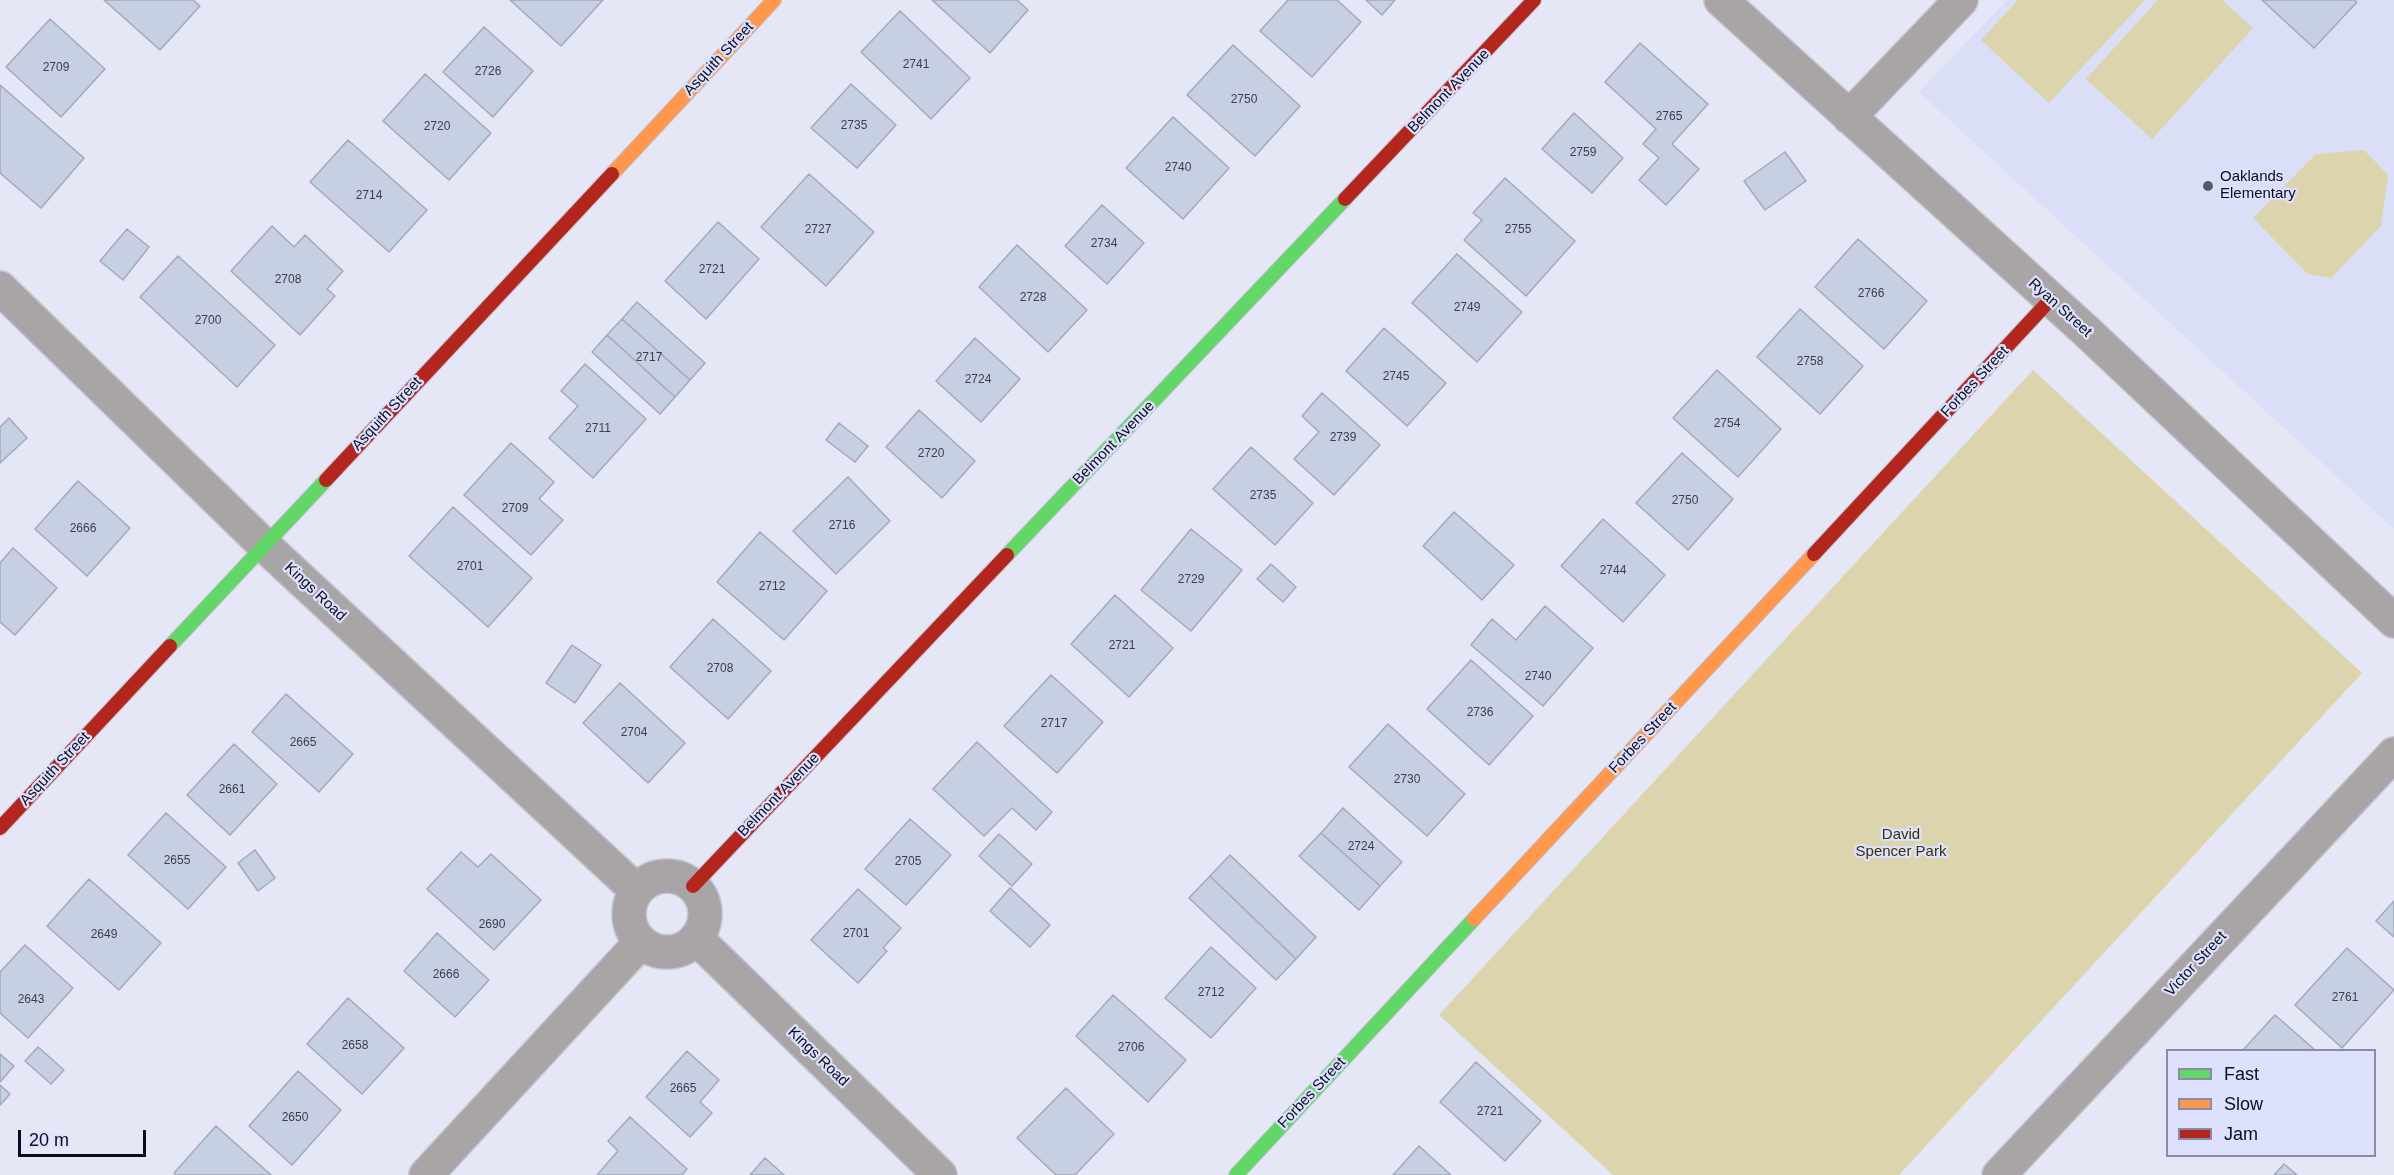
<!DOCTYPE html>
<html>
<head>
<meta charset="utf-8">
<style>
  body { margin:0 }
  #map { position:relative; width:2394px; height:1175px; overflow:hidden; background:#e5e7f6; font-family:Arial,sans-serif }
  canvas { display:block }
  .legend { position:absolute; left:2166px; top:1049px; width:210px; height:108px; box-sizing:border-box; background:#dde1fe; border:2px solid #898ca4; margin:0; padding:8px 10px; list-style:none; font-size:18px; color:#0b0c1c }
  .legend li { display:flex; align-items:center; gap:12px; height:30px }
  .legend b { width:30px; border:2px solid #898ca4 }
  .scale { position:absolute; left:18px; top:1130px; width:128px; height:27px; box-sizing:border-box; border:3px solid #0b0c1c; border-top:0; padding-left:8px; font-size:18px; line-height:21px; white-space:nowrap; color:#0b0c1c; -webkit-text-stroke:4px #dde1fe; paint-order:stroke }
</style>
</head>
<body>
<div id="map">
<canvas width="2394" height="1175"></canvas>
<ul class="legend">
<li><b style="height:8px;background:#63d668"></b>Fast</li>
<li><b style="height:8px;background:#ff974d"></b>Slow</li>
<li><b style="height:8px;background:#b3261e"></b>Jam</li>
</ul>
<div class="scale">20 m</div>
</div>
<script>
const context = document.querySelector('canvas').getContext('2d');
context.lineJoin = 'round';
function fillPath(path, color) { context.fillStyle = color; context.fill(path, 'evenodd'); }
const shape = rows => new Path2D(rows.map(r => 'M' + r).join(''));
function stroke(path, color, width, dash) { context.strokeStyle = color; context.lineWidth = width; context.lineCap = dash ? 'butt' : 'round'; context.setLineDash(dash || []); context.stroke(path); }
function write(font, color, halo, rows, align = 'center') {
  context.font = font + ' Arial,sans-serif'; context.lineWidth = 4.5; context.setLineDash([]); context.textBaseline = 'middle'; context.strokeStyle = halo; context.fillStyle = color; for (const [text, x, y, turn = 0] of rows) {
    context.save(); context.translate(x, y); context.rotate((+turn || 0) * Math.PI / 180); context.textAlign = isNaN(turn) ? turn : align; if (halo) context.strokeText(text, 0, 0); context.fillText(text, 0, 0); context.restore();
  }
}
fillPath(shape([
  [2007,0,2394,0,2394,529,1919,92]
]), '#dadef7');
fillPath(shape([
  [2018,0,2145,0,2049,103,1981,40],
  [2158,0,2222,0,2253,28,2152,139,2086,79],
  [2364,150,2388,175,2381,226,2331,278,2308,274,2253,218,2316,154],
  [2033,370,2362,673,1899,1175,1613,1175,1439,1015]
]), '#dcd4ad');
const building = shape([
  [104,0,193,0,200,6,160,50,104,0],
  [510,0,603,0,561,46,510,0],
  [932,0,1017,0,1028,10,990,53,932,0],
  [1288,0,1337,0,1361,22,1312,77,1260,31,1288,0],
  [1366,0,1395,0,1382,15,1366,0],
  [2262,0,2354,0,2357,2,2314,48,2262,0],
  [900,11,970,78,931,119,861,52,900,11],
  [50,19,105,69,61,117,6,67,50,19],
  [484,27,533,71,493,117,443,72,484,27],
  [1640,43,1708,104,1672,144,1699,169,1666,205,1639,180,1659,158,1643,144,1656,129,1605,82,1640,43],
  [1233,45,1300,106,1255,156,1187,95,1233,45],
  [425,74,491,133,449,180,383,121,425,74],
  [851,84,896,125,857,168,811,128,851,84],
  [0,85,84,158,41,208,0,173,0,85],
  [1574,113,1623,158,1592,193,1542,149,1574,113],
  [1173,117,1229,168,1183,219,1126,168,1173,117],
  [348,140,427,210,389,252,310,182,348,140],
  [1785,152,1806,181,1765,210,1744,181,1785,152],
  [809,174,874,232,826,286,761,227,809,174],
  [1505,178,1575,241,1526,296,1464,240,1482,220,1473,213,1505,178],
  [1102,205,1144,243,1107,284,1065,246,1102,205],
  [718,222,759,259,706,319,665,281,718,222],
  [272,226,294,247,305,235,343,271,327,289,335,296,300,335,231,271,272,226],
  [127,229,149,247,123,280,100,261,127,229],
  [1858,239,1927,301,1884,349,1815,287,1858,239],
  [1017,245,1087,310,1048,352,979,287,1017,245],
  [1457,254,1522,312,1477,362,1412,303,1457,254],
  [178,256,275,345,237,387,140,297,178,256],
  [637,302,705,363,690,380,622,319,637,302],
  [1800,309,1863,366,1820,414,1757,357,1800,309],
  [622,319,690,380,675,397,607,335,622,319],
  [1384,328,1446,383,1407,426,1346,371,1384,328],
  [607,335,675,397,660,414,592,352,607,335],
  [975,338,1020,379,981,422,936,381,975,338],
  [585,364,646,419,593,478,549,438,578,406,561,391,585,364],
  [1717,370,1781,429,1738,477,1673,418,1717,370],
  [1322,393,1380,445,1334,495,1294,459,1319,432,1302,416,1322,393],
  [919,410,975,461,942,498,886,447,919,410],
  [9,418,27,438,0,463,0,427,9,418],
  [839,423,868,446,855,462,826,440,839,423],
  [511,443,554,482,539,499,563,520,531,555,464,495,511,443],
  [1251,447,1313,503,1275,545,1213,489,1251,447],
  [1682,453,1733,499,1688,550,1636,503,1682,453],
  [848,477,890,521,836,574,793,531,848,477],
  [78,481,130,528,87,576,35,529,78,481],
  [453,507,532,578,488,627,409,556,453,507],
  [1454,512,1514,565,1482,600,1423,546,1454,512],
  [1603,519,1665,575,1623,622,1561,566,1603,519],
  [1191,529,1242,570,1191,631,1141,590,1191,529],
  [760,532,827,591,784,640,717,582,760,532],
  [13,548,57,588,15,635,0,622,0,563,13,548],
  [1271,564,1296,587,1283,602,1257,579,1271,564],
  [1115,595,1173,648,1129,697,1071,644,1115,595],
  [1545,606,1593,648,1543,706,1471,645,1492,619,1516,640,1545,606],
  [713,619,771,671,728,719,670,667,713,619],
  [572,645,601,665,575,703,546,683,572,645],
  [1471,660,1533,716,1489,765,1427,709,1471,660],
  [1051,675,1103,722,1057,773,1004,726,1051,675],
  [620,683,685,743,648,783,583,723,620,683],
  [286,694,353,754,319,792,252,732,286,694],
  [1388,724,1465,794,1427,836,1349,767,1388,724],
  [977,742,1052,812,1036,830,1012,808,984,836,933,789,977,742],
  [234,744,277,784,230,835,187,795,234,744],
  [1343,808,1402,862,1380,886,1321,833,1343,808],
  [166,813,226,867,188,909,128,855,166,813],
  [910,819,951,855,906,905,865,869,910,819],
  [1321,833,1380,886,1359,910,1299,856,1321,833],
  [999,834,1032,864,1012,886,979,856,999,834],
  [255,850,275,878,258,891,238,863,255,850],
  [461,852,478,867,491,854,541,900,494,950,427,889,461,852],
  [1230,855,1316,937,1296,959,1210,876,1230,855],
  [1210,876,1296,959,1276,980,1189,898,1210,876],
  [89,879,161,943,119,990,47,926,89,879],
  [1010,888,1050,925,1030,947,990,911,1010,888],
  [858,889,901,928,883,948,887,951,858,983,811,940,858,889],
  [2394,901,2394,937,2376,921,2394,901],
  [437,933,489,980,455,1017,404,971,437,933],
  [25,945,73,988,28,1038,0,1013,0,972,25,945],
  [1211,947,1256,988,1211,1038,1165,998,1211,947],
  [2347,948,2394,990,2342,1048,2295,1005,2347,948],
  [1113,995,1186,1060,1148,1102,1076,1036,1113,995],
  [348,998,404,1048,362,1094,307,1044,348,998],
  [2275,1015,2315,1050,2243,1050,2275,1015],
  [38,1047,64,1070,51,1084,25,1061,38,1047],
  [687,1051,719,1080,700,1102,712,1113,690,1137,646,1097,687,1051],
  [0,1054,14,1066,0,1082,0,1054],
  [1476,1062,1541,1121,1505,1161,1440,1102,1476,1062],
  [298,1071,341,1110,292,1165,249,1126,298,1071],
  [0,1085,10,1094,0,1105,0,1085],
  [1066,1088,1114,1134,1075,1175,1056,1175,1017,1138,1066,1088],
  [630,1117,687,1169,682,1175,597,1175,618,1151,608,1141,630,1117],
  [216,1126,271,1175,176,1175,174,1173,216,1126],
  [1419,1146,1451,1175,1393,1175,1419,1146],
  [765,1158,784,1175,750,1175,765,1158],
  [2284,1164,2297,1175,2274,1175,2284,1164]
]);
fillPath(building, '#c7cfe2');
stroke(building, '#a3a9b7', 1.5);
const street = shape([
  [1721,0,2085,330,2394,621],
  [1849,117,1961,0],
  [0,288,265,546,636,890],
  '629 914a38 38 0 1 1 76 0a38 38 0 1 1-76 0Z',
  [696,938,940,1175],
  [426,1175,641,942],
  [1999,1175,2394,754]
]);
const fast = shape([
  [1007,555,1345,199],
  [170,646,326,480],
  [1236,1175,1474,919]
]);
const slow = shape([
  [612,174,774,0],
  [1474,919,1814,554]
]);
const jam = shape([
  [1345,199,1534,0],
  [326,480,612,174],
  [1814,554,2050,300],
  [0,828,170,646],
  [693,886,1007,555]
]);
stroke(street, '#c4c5d1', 36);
stroke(fast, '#c4c5d1', 16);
stroke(slow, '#c4c5d1', 16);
stroke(jam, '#c4c5d1', 16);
stroke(street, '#a9a4a6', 33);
stroke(fast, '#63d668', 14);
stroke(slow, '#ff974d', 14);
stroke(jam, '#b3261e', 14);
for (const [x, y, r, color] of [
  [2208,186,6,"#575968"]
]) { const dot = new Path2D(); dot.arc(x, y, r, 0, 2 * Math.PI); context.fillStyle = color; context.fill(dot); stroke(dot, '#dde1fe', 2); }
write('12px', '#3b3e4e', null, [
  ["2741",916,65],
  ["2709",56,68],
  ["2726",488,72],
  ["2750",1244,100],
  ["2765",1669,117],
  ["2735",854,126],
  ["2720",437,127],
  ["2759",1583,153],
  ["2740",1178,168],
  ["2714",369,196],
  ["2727",818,230],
  ["2755",1518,230],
  ["2734",1104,244],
  ["2721",712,270],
  ["2708",288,280],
  ["2766",1871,294],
  ["2728",1033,298],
  ["2749",1467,308],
  ["2700",208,321],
  ["2717",649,358],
  ["2758",1810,362],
  ["2745",1396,377],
  ["2724",978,380],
  ["2754",1727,424],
  ["2711",598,429],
  ["2739",1343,438],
  ["2720",931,454],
  ["2735",1263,496],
  ["2750",1685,501],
  ["2709",515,509],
  ["2716",842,526],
  ["2666",83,529],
  ["2701",470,567],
  ["2744",1613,571],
  ["2729",1191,580],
  ["2712",772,587],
  ["2721",1122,646],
  ["2708",720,669],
  ["2740",1538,677],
  ["2736",1480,713],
  ["2717",1054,724],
  ["2704",634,733],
  ["2665",303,743],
  ["2730",1407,780],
  ["2661",232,790],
  ["2724",1361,847],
  ["2655",177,861],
  ["2705",908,862],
  ["2690",492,925],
  ["2701",856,934],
  ["2649",104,935],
  ["2666",446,975],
  ["2712",1211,993],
  ["2761",2345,998],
  ["2643",31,1000],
  ["2658",355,1046],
  ["2706",1131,1048],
  ["2665",683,1089],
  ["2721",1490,1112],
  ["2650",295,1118]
]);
write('15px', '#0b0c1c', '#dde1fe', [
  ["Asquith Street",719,59,-47],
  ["Belmont Avenue",1449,91,-46],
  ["Ryan Street",2060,308,42],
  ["Forbes Street",1975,382,-47],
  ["Asquith Street",387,414,-47],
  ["Belmont Avenue",1114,443,-46],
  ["Kings Road",315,592,43],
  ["Forbes Street",1643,738,-47],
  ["Asquith Street",55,769,-47],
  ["Belmont Avenue",779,795,-46],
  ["Victor Street",2196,964,-47],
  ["Kings Road",818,1057,44],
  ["Forbes Street",1312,1093,-47]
]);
write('15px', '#0b0c1c', '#dde1fe', [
  ["Oaklands",2220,177],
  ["Elementary",2220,194]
], 'left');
write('15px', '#373004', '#dde1fe', [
  ["David",1901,835],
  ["Spencer Park",1901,852]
]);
</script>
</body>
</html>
